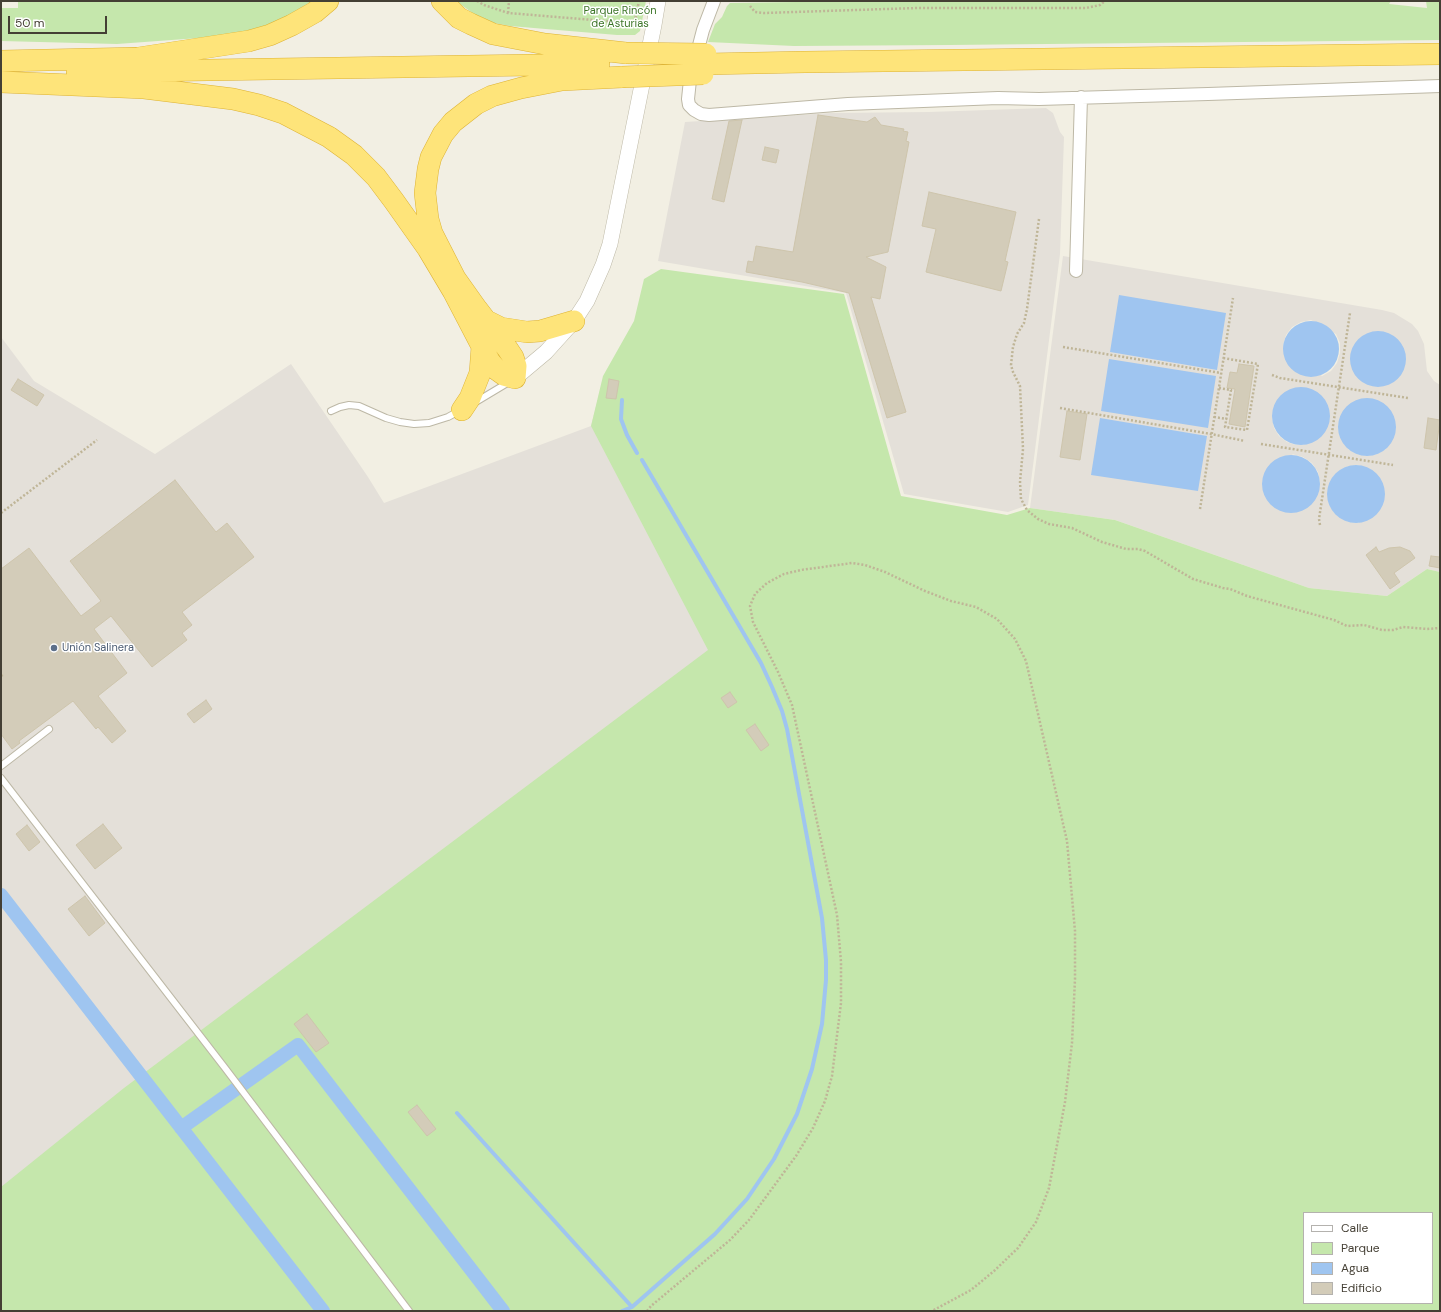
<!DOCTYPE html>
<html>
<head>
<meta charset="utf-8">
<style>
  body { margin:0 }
  #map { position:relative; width:1441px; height:1312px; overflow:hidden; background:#f2efe3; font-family:"DM Sans",sans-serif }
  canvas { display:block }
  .frame { position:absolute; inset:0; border:2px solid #443f34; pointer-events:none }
  .legend { position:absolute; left:1303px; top:1212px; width:130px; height:92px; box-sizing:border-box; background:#fff; border:1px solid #b4b2ae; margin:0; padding:5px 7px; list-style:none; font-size:12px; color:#443f34 }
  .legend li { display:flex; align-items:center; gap:8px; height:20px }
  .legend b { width:20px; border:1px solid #b4b2ae }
  .scale { position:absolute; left:8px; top:16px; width:99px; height:18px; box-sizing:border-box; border:2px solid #443f34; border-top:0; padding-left:5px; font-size:12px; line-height:14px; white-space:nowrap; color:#443f34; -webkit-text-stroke:3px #fff; paint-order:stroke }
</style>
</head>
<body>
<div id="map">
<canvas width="1441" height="1312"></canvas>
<div class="frame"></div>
<ul class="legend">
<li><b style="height:5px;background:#fff"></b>Calle</li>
<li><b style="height:11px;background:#c5e7ac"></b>Parque</li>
<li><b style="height:11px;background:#9fc5f0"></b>Agua</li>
<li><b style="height:11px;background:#d3ccb9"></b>Edificio</li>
</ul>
<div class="scale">50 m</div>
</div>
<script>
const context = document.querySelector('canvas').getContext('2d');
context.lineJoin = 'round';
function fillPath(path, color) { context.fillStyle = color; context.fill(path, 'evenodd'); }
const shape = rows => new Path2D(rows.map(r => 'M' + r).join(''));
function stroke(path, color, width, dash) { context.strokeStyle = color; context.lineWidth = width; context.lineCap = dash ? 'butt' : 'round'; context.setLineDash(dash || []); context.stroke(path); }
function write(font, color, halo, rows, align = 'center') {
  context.font = font + ' "DM Sans",sans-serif'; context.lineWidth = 3; context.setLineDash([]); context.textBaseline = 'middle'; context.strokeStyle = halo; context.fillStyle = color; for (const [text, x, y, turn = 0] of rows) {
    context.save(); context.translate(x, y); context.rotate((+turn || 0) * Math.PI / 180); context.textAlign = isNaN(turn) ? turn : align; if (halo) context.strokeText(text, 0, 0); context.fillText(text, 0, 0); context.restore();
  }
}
fillPath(shape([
  [1046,108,1053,113,1060,132,1064,137,1060,254,1028,505,1008,512,904,494,846,293,658,261,685,122,831,113,929,112],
  [1063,256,1382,310,1394,313,1412,324,1418,331,1424,344,1427,371,1434,381,1440,385,1440,572,1427,569,1387,596,1309,588,1115,520,1030,508],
  [1311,320,1336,334,1340,343,1340,353,1337,363,1331,371,1322,376,1283,345,1286,335,1292,327,1301,322],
  [1272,418,1305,445,1296,445,1287,442,1279,436,1274,428],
  [1348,449,1386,449,1377,454,1367,456,1357,454],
  [1292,454,1303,457,1312,463,1318,472,1320,483],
  [1358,465,1367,468,1359,523,1349,522,1341,518,1334,512,1329,504,1333,477,1340,470,1349,466],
  [1,337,34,381,155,454,291,364,368,477,384,503,591,426,604,376,772,679,1,1311]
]), '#e4e0d9');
fillPath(shape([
  [18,1,312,1,283,19,261,27,247,32,199,38,117,44,1,41,1,8,18,8],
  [456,1,646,1,640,31,635,35,617,35,510,26,494,23,474,14],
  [863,1,1391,1,1389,4,1427,8,1426,1,1440,1,1440,40,949,45,794,46,708,42,715,24,722,17,727,6,730,3],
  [661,269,844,294,901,496,1007,515,1030,508,1115,520,1309,588,1387,596,1427,569,1440,572,1440,1311,1,1311,1,1187,124,1088,708,650,591,426,603,376,634,321,644,279],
  [1304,1213,1432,1213,1432,1303,1304,1303]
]), '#c5e7ac');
fillPath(shape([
  [1119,295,1226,313,1217,370,1110,352],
  '1283 349a28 28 0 1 1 56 0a28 28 0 1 1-56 0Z',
  '1350 359a28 28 0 1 1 56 0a28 28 0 1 1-56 0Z',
  [1109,359,1216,376,1208,428,1101,411],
  '1272 416a29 29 0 1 1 58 0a29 29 0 1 1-58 0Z',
  '1338 427a29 29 0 1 1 58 0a29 29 0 1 1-58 0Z',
  [1100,418,1207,436,1198,491,1091,475],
  '1262 484a29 29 0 1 1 58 0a29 29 0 1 1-58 0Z',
  '1327 494a29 29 0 1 1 58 0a29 29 0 1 1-58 0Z'
]), '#9fc5f0');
stroke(shape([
  [622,400,621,419,627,435,637,453],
  [457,1113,632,1307],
  [622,1311,632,1307,715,1234,747,1199,774,1159,797,1114,812,1069,822,1024,826,980,826,960,822,918,787,729,782,711,772,687,761,663,642,460]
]), '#9fc5f0', 4);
stroke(shape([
  [1,895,323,1311],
  [181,1128,298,1045,503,1311]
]), '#9fc5f0', 14);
const building = shape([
  [818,115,867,122,875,117,881,125,904,129,903,131,908,132,906,141,909,142,888,252,866,257,886,267,880,299,871,297,906,412,887,418,849,293,802,282,746,272,748,261,753,262,756,246,793,252,818,115],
  [742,120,724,202,712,199,729,121,742,120],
  [765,147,779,150,776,163,762,160,765,147],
  [929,192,1016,212,1005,261,1008,262,1001,291,926,272,936,229,922,226,929,192],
  [1239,364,1254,366,1245,427,1229,424,1235,389,1227,388,1230,372,1237,373,1239,364],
  [18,379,44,395,37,406,11,390,18,379],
  [609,379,619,381,616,399,606,398,609,379],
  [1067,411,1087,414,1080,460,1060,457,1067,411],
  [1428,418,1440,420,1436,450,1424,448,1428,418],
  [175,480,216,532,227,523,254,557,182,612,192,625,182,633,187,640,152,667,111,616,94,629,127,673,98,696,126,731,112,743,98,727,96,729,73,701,19,741,20,743,12,749,1,734,1,569,29,548,81,616,101,601,70,561,175,480],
  [1376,547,1379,552,1389,548,1400,547,1410,551,1415,558,1394,573,1400,582,1390,589,1366,555,1376,547],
  [1431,556,1440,557,1440,568,1429,566,1431,556],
  [730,692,737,702,728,708,721,698,730,692],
  [206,700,212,709,194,723,187,714,206,700],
  [755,724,769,745,761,751,746,730,755,724],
  [103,824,122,848,95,869,76,845,103,824],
  [27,825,40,842,29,851,16,834,27,825],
  [85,896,105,923,89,936,68,909,85,896],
  [307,1014,329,1043,316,1052,294,1024,307,1014],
  [417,1105,436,1129,427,1136,408,1112,417,1105]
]);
fillPath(building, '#d3ccb9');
stroke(building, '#cec5ac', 1);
const service = shape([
  [474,403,509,382],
  [331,411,340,407,349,405,359,406,386,418,400,422,414,424,429,423,448,417,459,411],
  [1,766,49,729],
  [1,778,225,1068,409,1311]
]);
const minor = shape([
  [714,1,703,30,690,80,688,99,689,105,694,110,701,114,709,115,848,104,998,98,1039,99,1208,94,1440,86],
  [1076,271,1081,97]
]);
const tertiary = shape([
  [515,378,546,352,574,321,587,301,603,265,610,244,654,25,658,1]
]);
const trunk = shape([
  [442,1,459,18,471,24,493,34,545,44,626,53],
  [1,61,138,58,249,41,270,35,292,25,315,12,328,1],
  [705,64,805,62,1440,54],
  [77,72,599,64],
  [1,82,144,88,233,99,259,105,283,113,329,137,354,155,376,177,394,201,428,249,453,291,490,362,497,370,504,375,515,378,516,366,513,357,507,348,477,309,455,278,432,233,428,219,425,193,428,169,431,157,443,134,453,122,476,104,492,96,521,88,562,80,622,77],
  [487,321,501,328,527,332,540,331,574,321],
  [462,410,470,398,480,373,482,346]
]);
stroke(service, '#bdb8a6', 8);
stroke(minor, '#bdb8a6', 14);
stroke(tertiary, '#bdb8a6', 16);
stroke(trunk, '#ddb233', 22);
stroke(shape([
  [477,1,484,5,508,13,630,23,635,20,639,1],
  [750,6,755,12,764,13,917,8,1086,8,1100,5,1105,1],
  [508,13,509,1],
  [1039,219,1027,309,1024,323,1017,334,1013,347,1011,365,1013,372,1020,386,1023,449,1020,482,1021,499,1027,510,1038,519,1049,524,1072,528,1102,542,1126,549,1138,549,1145,551,1193,579,1223,588,1230,589,1247,596,1334,620,1347,626,1364,625,1382,630,1393,630,1403,627,1427,629,1440,628],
  [1063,347,1221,373],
  [1272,375,1280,378,1408,398],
  [1219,388,1231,390,1225,427,1247,430,1258,364,1223,358],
  [1060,408,1211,434,1245,441],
  [1214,417,1227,419],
  [1261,444,1393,465],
  [1200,509,1233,298],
  [1,513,97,440],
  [1320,525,1319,519,1350,313],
  [1,676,4,674],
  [647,1311,651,1306,730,1240,749,1220,796,1156,813,1128,825,1101,832,1076,841,1003,841,962,837,915,792,705,778,672,753,622,750,606,755,594,767,583,784,574,801,570,852,563,865,565,885,572,925,591,951,601,976,607,997,619,1015,639,1026,661,1067,841,1075,931,1075,979,1072,1043,1065,1102,1049,1188,1036,1222,1018,1248,994,1271,971,1290,932,1311]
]), '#bfb597', 2.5, [2, 2]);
stroke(service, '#fff', 6);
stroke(minor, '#fff', 12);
stroke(tertiary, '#fff', 15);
stroke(trunk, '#fee47a', 21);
const trunkBridge = shape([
  [626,53,706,54],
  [622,77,703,74]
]);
stroke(trunkBridge, '#ddb233', 22, []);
stroke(trunkBridge, '#fee47a', 21);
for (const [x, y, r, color] of [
  [54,648,4,"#5c6f8a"]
]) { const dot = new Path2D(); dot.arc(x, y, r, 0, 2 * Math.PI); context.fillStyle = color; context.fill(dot); stroke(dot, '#fff', 1.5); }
write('11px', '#3c7528', '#fff', [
  ["Parque Rincón",620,11],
  ["de Asturias",620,24]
]);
write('11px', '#4e5e75', '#fff', [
  ["Unión Salinera",62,648]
], 'left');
</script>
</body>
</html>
